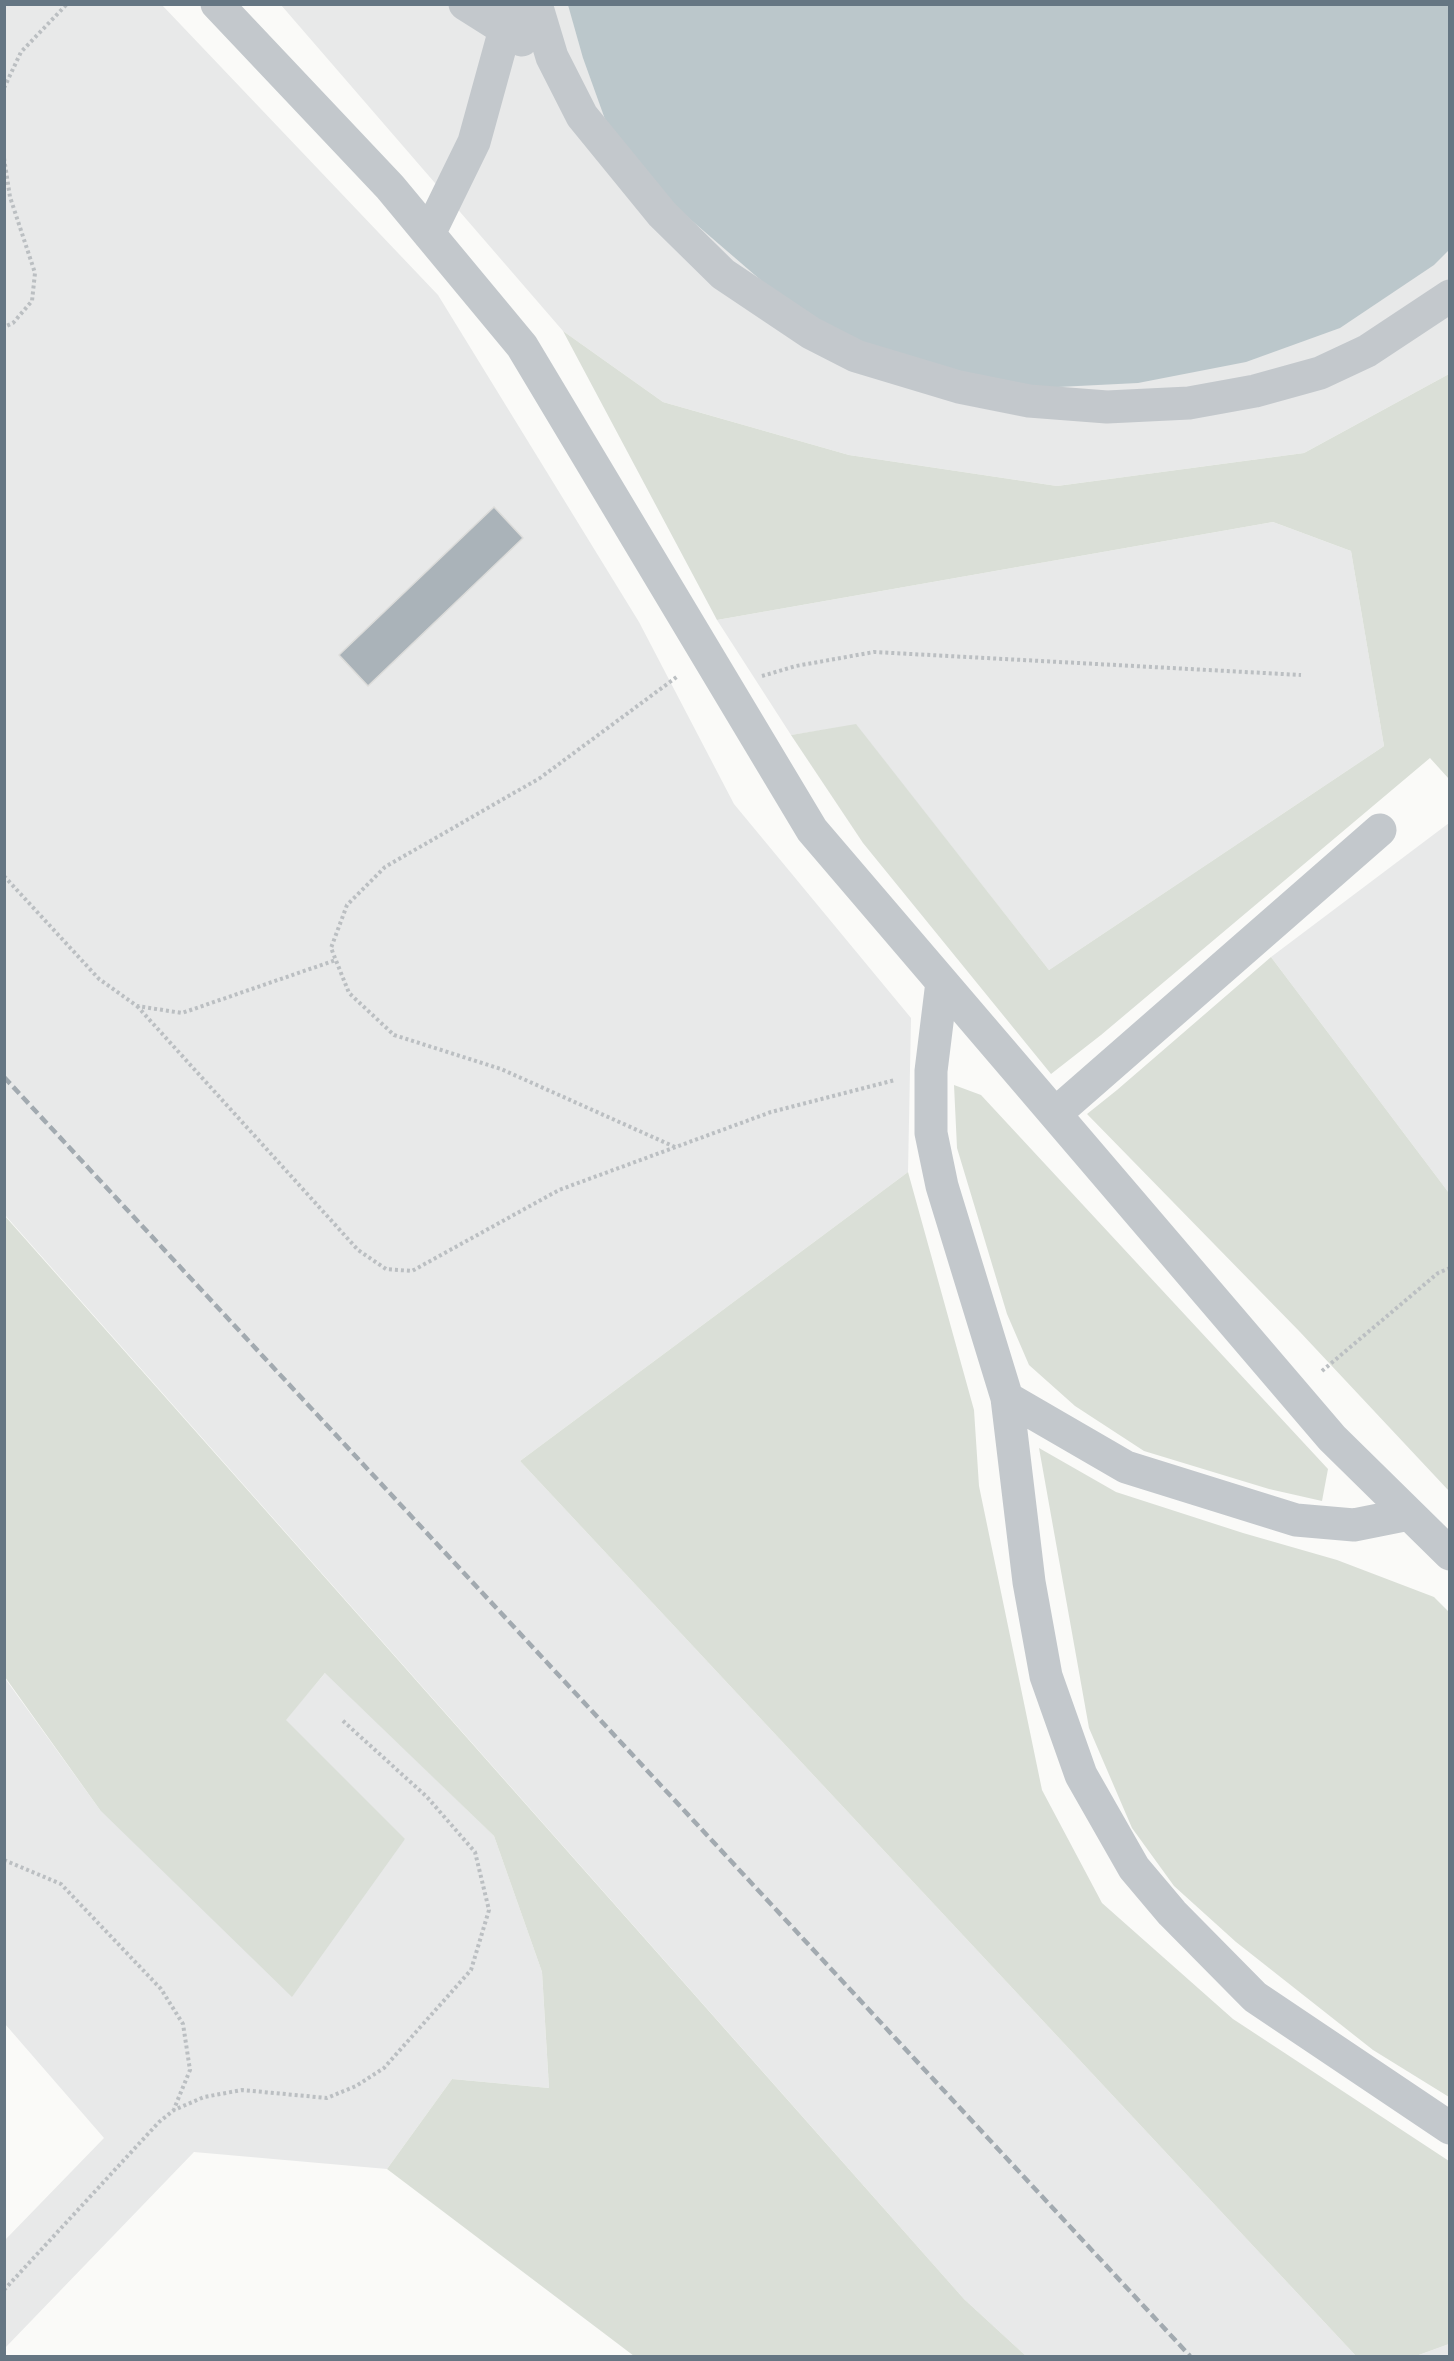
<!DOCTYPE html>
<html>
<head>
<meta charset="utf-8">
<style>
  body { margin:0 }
  #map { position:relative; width:1454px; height:2361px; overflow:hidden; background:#fafaf8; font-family:Raleway,sans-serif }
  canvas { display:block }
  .frame { position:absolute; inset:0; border:6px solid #657683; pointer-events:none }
</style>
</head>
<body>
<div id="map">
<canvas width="1454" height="2361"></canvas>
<div class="frame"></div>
</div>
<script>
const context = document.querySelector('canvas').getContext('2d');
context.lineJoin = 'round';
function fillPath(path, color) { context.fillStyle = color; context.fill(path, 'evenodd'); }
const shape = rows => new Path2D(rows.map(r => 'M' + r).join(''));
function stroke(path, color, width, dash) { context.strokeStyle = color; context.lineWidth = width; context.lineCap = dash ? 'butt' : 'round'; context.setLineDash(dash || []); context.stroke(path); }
fillPath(shape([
  [5,5,162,5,438,295,639,622,734,804,911,1018,908,1172,520,1461,1356,2356,1026,2356,964,2299,5,1215],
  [281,5,1449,5,1449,374,1304,453,1057,486,849,455,663,402,563,331],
  [1273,522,1351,551,1384,746,1049,970,856,725,791,735,717,620],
  [1449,823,1449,1193,1271,957],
  [326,1672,494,1836,542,1972,549,2088,452,2079,387,2169,194,2152,5,2348,5,2240,104,2138,5,2024,4,1677,100,1810,405,1840,285,1720],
  [1449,2344,1449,2356,1416,2356]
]), '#e8e9e9');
fillPath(shape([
  [563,331,663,402,849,455,1057,486,1304,453,1449,374,1449,779,1430,758,1101,1035,1051,1074,863,843,791,735,856,724,1049,970,1384,746,1351,551,1273,522,717,620],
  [1271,957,1449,1193,1449,1491,1300,1332,1087,1114,1117,1090],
  [954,1085,981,1095,1328,1469,1322,1501,1269,1489,1144,1451,1075,1406,1029,1365,1007,1314,957,1148],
  [908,1172,974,1410,979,1486,1042,1790,1102,1903,1233,2019,1449,2161,1449,2344,1416,2356,1356,2356,520,1461],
  [4,1215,964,2299,1026,2356,634,2356,387,2169,452,2079,549,2088,542,1972,494,1836,325,1673,286,1720,405,1839,292,1997,100,1810,5,1677],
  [1039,1448,1116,1492,1243,1533,1337,1560,1434,1597,1449,1612,1449,2097,1373,2050,1236,1942,1174,1886,1132,1828,1089,1728]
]), '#dadfd7');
fillPath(shape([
  [568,5,1449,5,1449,250,1434,265,1340,328,1246,362,1138,383,1038,388,946,375,847,340,763,282,669,201,606,122,583,58]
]), '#bbc7cb');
const building = shape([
  [494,507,523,538,368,686,339,655,494,507]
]);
fillPath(building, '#aab3b9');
stroke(building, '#dcdcda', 1.5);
stroke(shape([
  [4,88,21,52,67,4],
  [4,158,10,197,35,273,32,301,13,323,4,327],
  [762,676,796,666,874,652,1301,675],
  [4,876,99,979,137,1006,182,1013,336,960],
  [137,1006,358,1250,386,1269,412,1271,559,1190,771,1112,895,1080],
  [675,1147,501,1069,394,1035,349,993,331,948,347,905,385,867,540,778,678,676],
  [1322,1371,1438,1273,1450,1268],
  [4,1860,61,1884,161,1989,183,2024,190,2070,174,2109],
  [4,2290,159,2122,174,2110,204,2097,242,2090,327,2098,356,2086,384,2068,471,1970,489,1910,475,1852,427,1797,342,1720]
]), '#bbbfc2', 4, [3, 3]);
stroke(shape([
  [217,4,390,187,522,346,812,830,1332,1438,1450,1554],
  [465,4,522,40],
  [536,4,552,57,582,116,662,214,723,274,811,333,856,356,959,387,1029,401,1107,407,1189,403,1255,391,1320,373,1367,351,1450,296],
  [429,234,474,142,512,4],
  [942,982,931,1071,931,1133,942,1186,1007,1398,1029,1582,1046,1676,1081,1775,1134,1868,1172,1913,1255,1997,1450,2128],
  [1055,1114,1380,830],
  [1007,1398,1126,1467,1296,1520,1354,1525,1409,1514]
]), '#c3c8cc', 33);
stroke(shape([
  [4,1077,1190,2356]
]), '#a2aab0', 4.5, [9, 4.5]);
</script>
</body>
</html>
